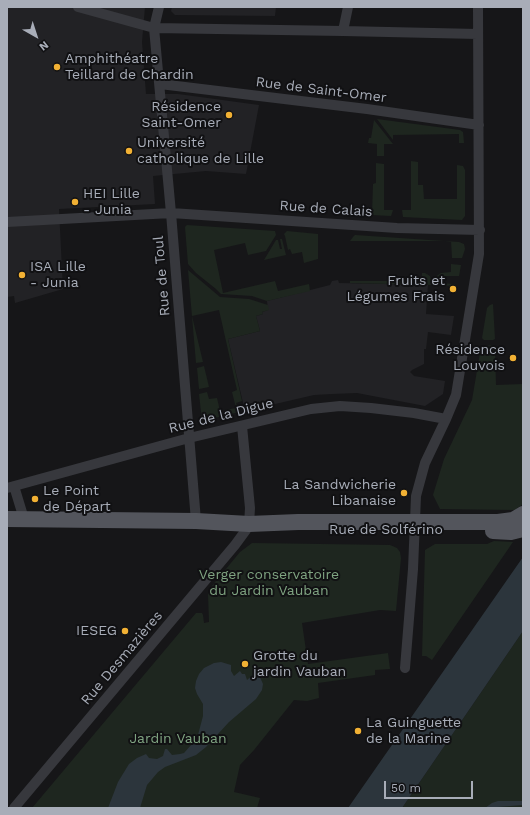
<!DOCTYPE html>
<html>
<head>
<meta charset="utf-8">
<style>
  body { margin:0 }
  #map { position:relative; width:530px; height:815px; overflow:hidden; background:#161618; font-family:"Work Sans",sans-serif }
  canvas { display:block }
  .frame { position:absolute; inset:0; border:8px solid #a8adb8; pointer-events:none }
  .north { position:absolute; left:16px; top:16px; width:40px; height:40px; -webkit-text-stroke:3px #111113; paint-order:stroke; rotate:141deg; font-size:11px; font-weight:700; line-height:16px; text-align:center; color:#a8adb8 }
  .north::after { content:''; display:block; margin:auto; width:14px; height:18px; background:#a8adb8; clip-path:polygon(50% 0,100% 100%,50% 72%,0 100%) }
  .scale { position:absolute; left:384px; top:781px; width:89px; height:18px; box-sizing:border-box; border:2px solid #a8adb8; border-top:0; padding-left:5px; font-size:12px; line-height:14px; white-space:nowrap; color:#a8adb8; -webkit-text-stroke:3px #111113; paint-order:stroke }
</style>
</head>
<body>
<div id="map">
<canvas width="530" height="815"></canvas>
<div class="frame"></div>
<div class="north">N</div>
<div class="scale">50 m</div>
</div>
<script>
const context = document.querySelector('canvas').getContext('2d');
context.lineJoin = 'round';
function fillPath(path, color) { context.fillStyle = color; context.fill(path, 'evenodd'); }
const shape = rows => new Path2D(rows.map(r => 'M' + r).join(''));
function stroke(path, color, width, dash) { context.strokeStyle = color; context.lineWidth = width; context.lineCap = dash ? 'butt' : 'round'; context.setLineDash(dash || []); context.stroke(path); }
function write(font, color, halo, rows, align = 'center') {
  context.font = font + ' "Work Sans",sans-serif'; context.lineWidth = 4; context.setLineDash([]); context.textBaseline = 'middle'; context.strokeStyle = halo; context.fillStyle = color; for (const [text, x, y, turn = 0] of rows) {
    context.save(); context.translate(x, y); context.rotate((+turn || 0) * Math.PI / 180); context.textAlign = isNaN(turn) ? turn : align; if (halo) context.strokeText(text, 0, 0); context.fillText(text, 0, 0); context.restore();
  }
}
fillPath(shape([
  [7,7,145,7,142,42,146,94,178,94,259,105,246,174,206,171,153,176,155,204,59,209,63,289,15,303,14,296,7,297],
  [172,7,276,7,275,16,175,15,171,11],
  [338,280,339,283,428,285,426,314,454,316,451,335,428,332,426,349,424,349,424,364,412,370,410,372,414,376,445,381,443,394,425,406,357,393,332,394,314,395,245,411,228,339,260,331,256,316,263,314,262,312,268,310,267,301,330,285,332,281]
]), '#222225');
fillPath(shape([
  [377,119,460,130,463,132,464,143,459,143,459,134,393,135,393,140],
  [374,120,393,144,384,144,384,156,377,156,377,144,368,143,369,138,371,138],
  [411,161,418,162,418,185,423,185,424,199,457,199,457,165,463,166,465,170,465,216,462,220,403,217,402,210,411,210],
  [376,163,384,164,384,210,393,210,391,216,372,215,373,184,376,183],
  [187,225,275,231,276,235,266,251,248,255,245,243,214,250,223,293,275,281,278,291,309,284,310,291,267,301,252,296,221,294,216,289,196,273,188,264,185,227],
  [287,231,318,234,318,259,304,263,302,252,292,254,290,249,288,250,285,236,284,234],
  [355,235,459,242,464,244,465,249,462,258,452,258,451,241,350,241,353,237],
  [280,239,282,239,286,255,264,260,276,240,278,240,280,249,282,249],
  [451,264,461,265,459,276,440,276,439,283,455,284,455,286,436,285,436,277,438,275,441,273,451,272],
  [188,270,220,297,249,299,268,305,269,310,262,312,263,314,256,316,260,331,228,339,242,401,236,403,240,412,226,415,225,410,236,408,232,392,237,390,219,310,192,316,203,362,196,363],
  [422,273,425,273,430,276,432,285,350,283,350,281,422,281],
  [493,304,495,339,493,340,484,340,482,338,487,308,490,305],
  [493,345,495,347,496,385,523,384,523,504,515,510,440,509,433,495,444,459,472,400,481,347,483,346],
  [204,366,209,387,199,389,197,368],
  [207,392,209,399,217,398,220,411,222,411,223,416,202,421,199,394],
  [494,541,513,542,432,660,426,656,422,656,425,550,435,544,487,544],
  [252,543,390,545,397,548,400,552,401,558,396,611,380,610,302,623,308,664,388,653,390,669,375,670,375,675,318,683,319,698,307,701,294,700,254,750,240,765,234,792,260,798,257,808,32,808,196,613,202,613,203,615,204,623,209,622,208,594,211,587,240,552],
  [523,631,523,808,402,808]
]), '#1e261f');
fillPath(shape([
  [523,557,523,631,402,808,348,808],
  [221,662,231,665,231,671,234,676,240,671,242,674,245,674,247,680,255,673,259,675,263,684,262,690,256,699,229,722,206,747,196,755,165,767,158,772,147,785,140,808,108,808,118,782,129,764,137,758,146,754,149,758,157,759,163,756,165,749,167,749,172,755,180,754,184,753,192,744,198,735,203,716,203,704,197,694,195,688,196,681,199,674,204,668,214,663],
  [498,801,523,801,523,805,485,808,492,803]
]), '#2c353c');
stroke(shape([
  [78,7,154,28,343,31,478,34],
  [159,7,154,28,171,213,196,521],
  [343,31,348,7],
  [160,84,367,109,479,125],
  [7,222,171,213,397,228,480,230],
  [14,486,24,519],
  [7,488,189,438,311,409,340,406,371,408,414,413,446,419],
  [405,668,413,569,416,496,425,463,446,419,456,395,479,254,478,7],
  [14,808,235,545,246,530,249,524,250,508,242,426]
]), '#37383d', 10);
stroke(shape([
  [7,519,196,521,249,524,298,522,498,522,513,520,523,514],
  [493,531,511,532,523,529]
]), '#53555c', 16);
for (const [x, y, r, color] of [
  [57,67,4,"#f2b134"],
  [229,115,4,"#f2b134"],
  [129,151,4,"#f2b134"],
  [75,202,4,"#f2b134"],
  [22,275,4,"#f2b134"],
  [453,289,4,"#f2b134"],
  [513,358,4,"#f2b134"],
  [404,493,4,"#f2b134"],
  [35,499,4,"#f2b134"],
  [125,631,4,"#f2b134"],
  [245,664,4,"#f2b134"],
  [358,731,4,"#f2b134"]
]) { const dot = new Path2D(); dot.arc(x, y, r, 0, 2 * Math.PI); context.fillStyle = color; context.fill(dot); stroke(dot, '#111113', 1.5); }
write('14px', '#a8adb8', '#111113', [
  ["Amphithéatre",65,59],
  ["Teillard de Chardin",65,75],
  ["Résidence",221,107,"right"],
  ["Saint-Omer",221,123,"right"],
  ["Université",137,143],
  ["catholique de Lille",137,159],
  ["HEI Lille",83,194],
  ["- Junia",83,210],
  ["ISA Lille",30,267],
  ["- Junia",30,283],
  ["Fruits et",445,281,"right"],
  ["Légumes Frais",445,297,"right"],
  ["Résidence",505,350,"right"],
  ["Louvois",505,366,"right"],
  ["La Sandwicherie",396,485,"right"],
  ["Libanaise",396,501,"right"],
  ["Le Point",43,491],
  ["de Départ",43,507],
  ["IESEG",117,631,"right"],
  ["Grotte du",253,656],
  ["jardin Vauban",253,672],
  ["La Guinguette",366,723],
  ["de la Marine",366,739]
], 'left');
write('14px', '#a8adb8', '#111113', [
  ["Rue de Saint-Omer",321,90,7],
  ["Rue de Calais",326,209,4],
  ["Rue de Toul",162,276,-95],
  ["Rue de la Digue",221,416,-14],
  ["Rue de Solférino",386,530],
  ["Rue Desmazières",122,658,-50]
]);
write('14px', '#7fa381', '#111113', [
  ["Verger conservatoire",269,575],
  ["du Jardin Vauban",269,591],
  ["Jardin Vauban",178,739]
]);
</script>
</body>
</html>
